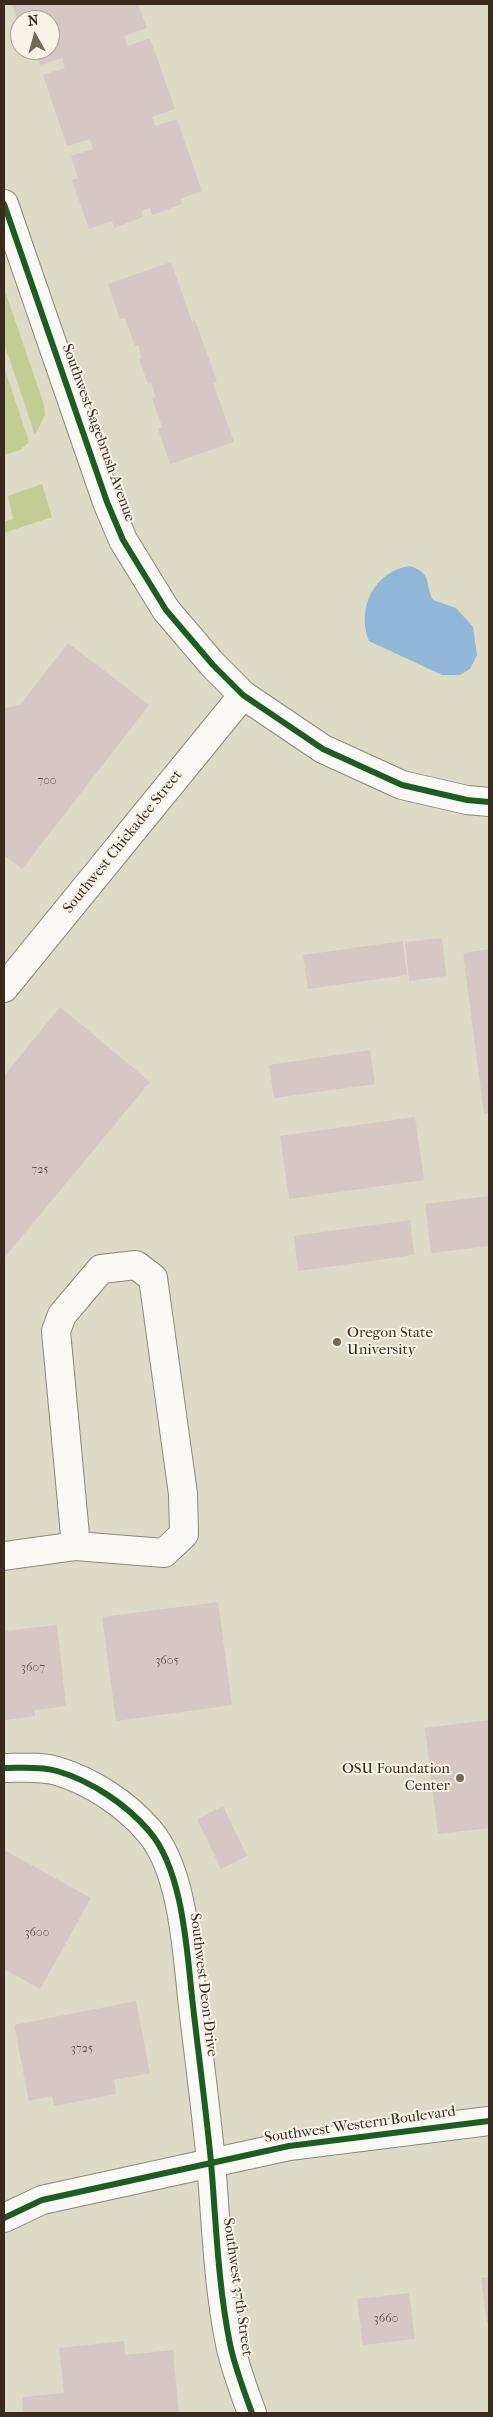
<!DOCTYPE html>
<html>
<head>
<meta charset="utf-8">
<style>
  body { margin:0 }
  #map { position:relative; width:493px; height:2417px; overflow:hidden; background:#dddac6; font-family:"IM FELL French Canon",serif }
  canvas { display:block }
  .frame { position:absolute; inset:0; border:5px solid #3b2a1e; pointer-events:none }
  .north { position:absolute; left:10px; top:10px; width:50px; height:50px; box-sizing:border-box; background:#f7f3e8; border:1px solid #aca397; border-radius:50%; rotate:353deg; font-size:14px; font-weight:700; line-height:20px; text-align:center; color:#3b2a1e }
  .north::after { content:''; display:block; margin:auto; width:18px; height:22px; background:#746859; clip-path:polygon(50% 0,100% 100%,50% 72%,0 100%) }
</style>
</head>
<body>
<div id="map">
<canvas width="493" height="2417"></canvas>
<div class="frame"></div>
<div class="north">N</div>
</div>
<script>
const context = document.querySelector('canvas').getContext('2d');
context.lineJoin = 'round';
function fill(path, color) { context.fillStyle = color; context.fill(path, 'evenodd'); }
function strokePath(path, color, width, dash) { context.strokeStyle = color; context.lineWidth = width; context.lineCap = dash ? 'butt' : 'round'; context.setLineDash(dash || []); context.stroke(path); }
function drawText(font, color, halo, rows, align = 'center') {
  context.font = font + ' "IM FELL French Canon",serif'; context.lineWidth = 4; context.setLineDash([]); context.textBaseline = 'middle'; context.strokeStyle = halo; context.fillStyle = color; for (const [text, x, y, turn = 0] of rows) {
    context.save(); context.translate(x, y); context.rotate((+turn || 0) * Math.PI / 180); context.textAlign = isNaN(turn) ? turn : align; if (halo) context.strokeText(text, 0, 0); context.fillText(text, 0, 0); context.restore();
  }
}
fill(new Path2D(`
  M 4,288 L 44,405 L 45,415 L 35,435 L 4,343 Z
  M 4,367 L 29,442 L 20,450 L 4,455 Z
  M 42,484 L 52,517 L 4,533 L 4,522 L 13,519 L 8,496 Z`), '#c1cd92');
fill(new Path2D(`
  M 410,566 C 433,574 424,582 433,600 L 456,608 L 473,627 L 477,655 L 470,669 L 460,675 L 442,675 L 369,641 C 356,609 374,571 410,566 Z`), '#90b7d7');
fill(new Path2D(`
  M 12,4 L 138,4 L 147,28 L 124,36 L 128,46 L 150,38 L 175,109 L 152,117 L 155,126 L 177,119 L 202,191 L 180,199 L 182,204 L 152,215 L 150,208 L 141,211 L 143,217 L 114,228 L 112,221 L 89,229 L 72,180 L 78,178 L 71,156 L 93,149 L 90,139 L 67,146 L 43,75 L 65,68 L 62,58 L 40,65 L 34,50 L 50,50 L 50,20 L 20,20 L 20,28 Z
  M 171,262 L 192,321 L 195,320 L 217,382 L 213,383 L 234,442 L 170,464 L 158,429 L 162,427 L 152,398 L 156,397 L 151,383 L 148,384 L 139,359 L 142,358 L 138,345 L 135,346 L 125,318 L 120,319 L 108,284 Z
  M 68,643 L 149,705 L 22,869 L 4,855 L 4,708 L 20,705 Z
  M 442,938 L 446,976 L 409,981 L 405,942 Z
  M 403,941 L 407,975 L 308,989 L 303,955 Z
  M 489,949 L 489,1113 L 484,1114 L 463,953 Z
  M 60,1007 L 150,1082 L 4,1258 L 4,1076 Z
  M 370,1050 L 375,1084 L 274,1098 L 269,1065 Z
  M 415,1117 L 424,1180 L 289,1199 L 280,1136 Z
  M 489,1196 L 489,1246 L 431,1253 L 425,1204 Z
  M 410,1220 L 414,1255 L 298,1271 L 294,1236 Z
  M 218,1602 L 232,1705 L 116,1721 L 102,1617 Z
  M 57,1625 L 66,1706 L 35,1710 L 35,1716 L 4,1720 L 4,1631 Z
  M 489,1720 L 489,1828 L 438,1834 L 425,1728 Z
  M 223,1806 L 247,1856 L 221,1869 L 197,1819 Z
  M 4,1850 L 91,1898 L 40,1989 L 4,1969 Z
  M 136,2001 L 150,2073 L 114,2080 L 116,2094 L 54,2106 L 52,2096 L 29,2101 L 14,2025 Z
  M 489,2277 L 489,2322 L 487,2323 L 481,2278 Z
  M 409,2293 L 415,2339 L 363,2345 L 357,2299 Z
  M 124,2341 L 125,2355 L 173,2350 L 179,2413 L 23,2413 L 22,2397 L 64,2393 L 59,2348 Z`), '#d5c8c4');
const minor = new Path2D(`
  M 4,204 L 107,502 L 123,540 L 166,610 L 213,665 L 243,695 L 323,749 L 402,785 L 467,800 L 489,802
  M 4,988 L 243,695
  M 4,1556 L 76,1546 L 164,1553 L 184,1534 L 183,1494 L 153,1278 L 136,1265 L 101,1269 L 62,1315 L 56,1331 L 76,1546
  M 4,1768 C 20,1768 41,1766 57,1771 C 91,1781 126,1804 149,1831 C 184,1871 187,1955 193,2006 C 199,2058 206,2110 211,2162 C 216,2222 218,2285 230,2344 C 235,2368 244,2391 252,2413`);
const major = new Path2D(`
  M 4,2218 L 42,2200 L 289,2146 L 489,2121`);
strokePath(minor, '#8d887c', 30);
strokePath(major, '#8d887c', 30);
strokePath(minor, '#faf9f6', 28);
strokePath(major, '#faf9f6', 28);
strokePath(new Path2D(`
  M 4,204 L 107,502 L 123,540 L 166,610 L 213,665 L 243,695 L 323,749 L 402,785 L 467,800 L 489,802
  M 4,1768 C 20,1768 41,1766 57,1771 C 91,1781 126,1804 149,1831 C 184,1871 187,1955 193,2006 C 199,2058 206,2110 211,2162 C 216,2222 218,2285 230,2344 C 235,2368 244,2391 252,2413
  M 4,2218 L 42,2200 L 289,2146 L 489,2121`), '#1b5e20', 6);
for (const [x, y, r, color] of [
  [337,1342,5,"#746859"],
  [460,1778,5,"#746859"]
]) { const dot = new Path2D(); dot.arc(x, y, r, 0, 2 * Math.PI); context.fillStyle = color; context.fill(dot); strokePath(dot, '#f7f3e8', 2); }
drawText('12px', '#625248', null, [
  ["700",47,781],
  ["725",40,1170],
  ["3605",167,1661],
  ["3607",33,1668],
  ["3600",37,1933],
  ["3725",82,2049],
  ["3660",386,2319]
]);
drawText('15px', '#3b2a1e', '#f7f3e8', [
  ["Southwest Sagebrush Avenue",98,433,70],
  ["Southwest Chickadee Street",123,842,-51],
  ["Southwest Deon Drive",203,1985,83],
  ["Southwest Western Boulevard",360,2125,-8],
  ["Southwest 37th Street",237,2287,82]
]);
drawText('15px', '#3b2a1e', '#f7f3e8', [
  ["Oregon State",347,1333],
  ["University",347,1350],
  ["OSU Foundation",450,1769,"right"],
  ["Center",450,1786,"right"]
], 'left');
</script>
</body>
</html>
